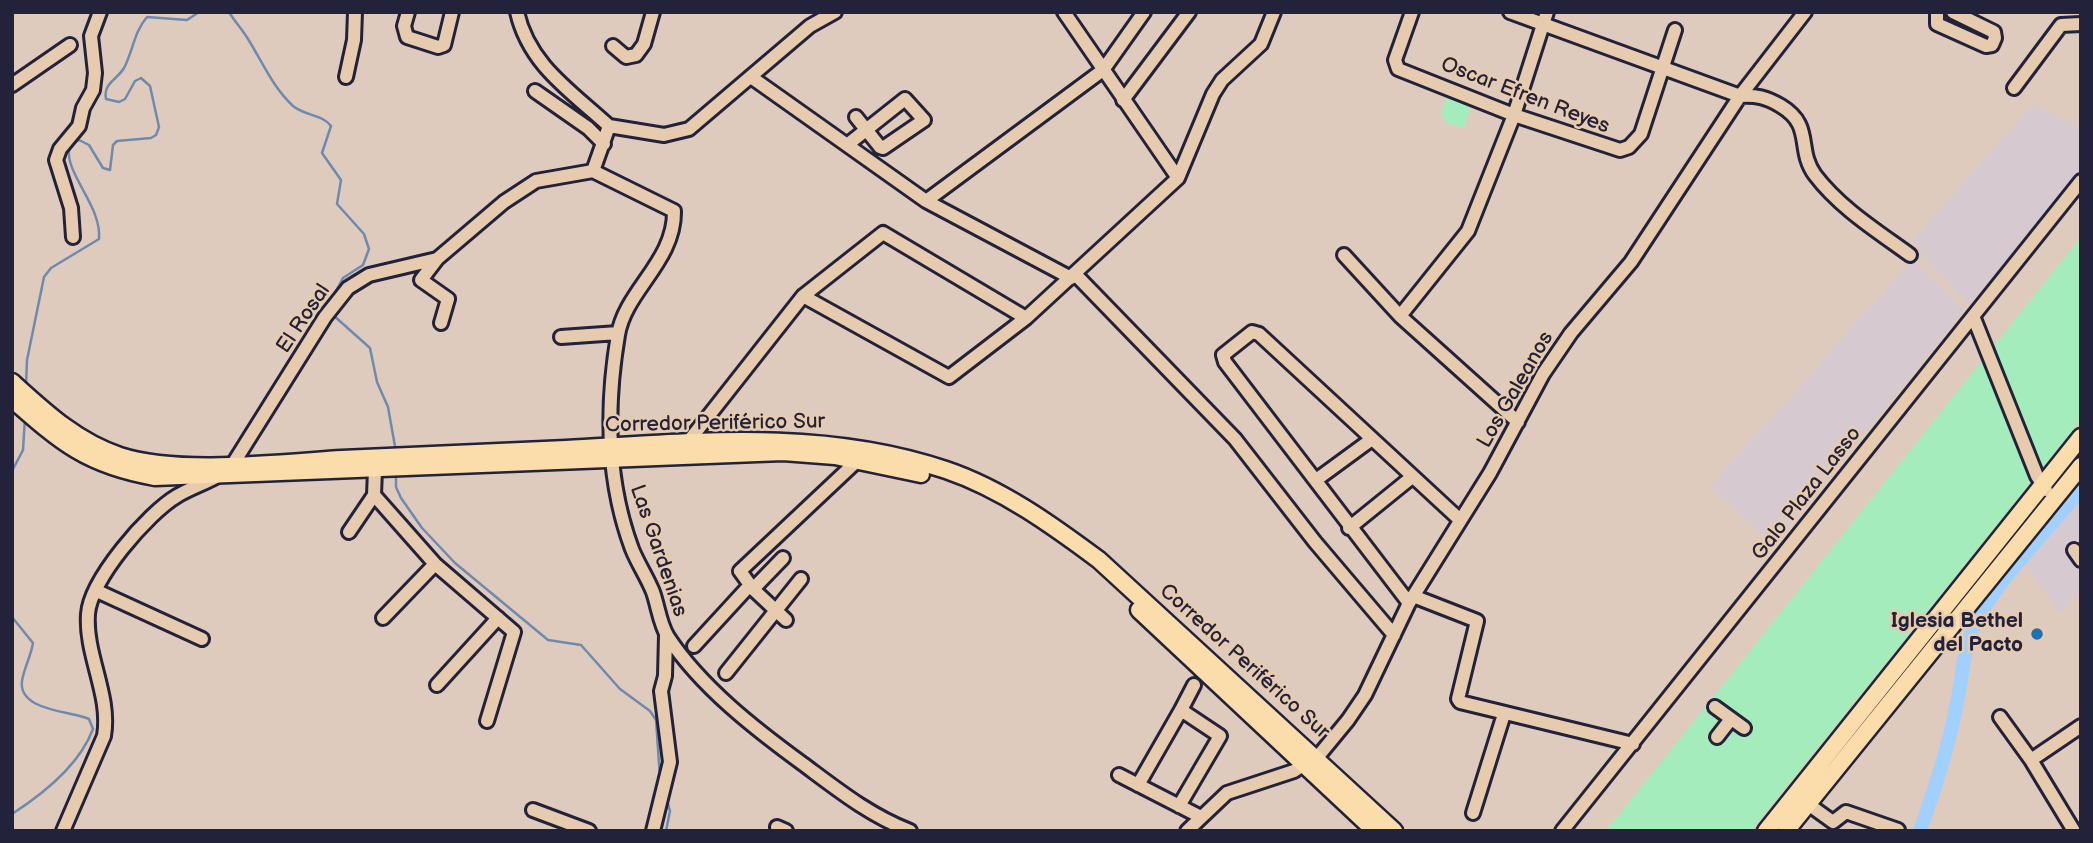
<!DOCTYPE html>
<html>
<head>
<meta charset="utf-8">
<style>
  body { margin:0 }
  #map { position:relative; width:2093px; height:843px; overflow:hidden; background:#dfcbbd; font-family:"Balsamiq Sans",sans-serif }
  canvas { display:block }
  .frame { position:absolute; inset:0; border:14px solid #22223b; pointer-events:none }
</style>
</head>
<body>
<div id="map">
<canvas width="2093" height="843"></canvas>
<div class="frame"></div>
</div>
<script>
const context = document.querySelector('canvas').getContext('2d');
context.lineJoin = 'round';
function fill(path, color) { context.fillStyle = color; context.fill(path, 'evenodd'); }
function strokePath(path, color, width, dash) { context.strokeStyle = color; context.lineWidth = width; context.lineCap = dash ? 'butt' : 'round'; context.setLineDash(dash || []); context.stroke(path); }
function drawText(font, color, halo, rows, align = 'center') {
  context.font = font + ' "Balsamiq Sans",sans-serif'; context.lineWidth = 5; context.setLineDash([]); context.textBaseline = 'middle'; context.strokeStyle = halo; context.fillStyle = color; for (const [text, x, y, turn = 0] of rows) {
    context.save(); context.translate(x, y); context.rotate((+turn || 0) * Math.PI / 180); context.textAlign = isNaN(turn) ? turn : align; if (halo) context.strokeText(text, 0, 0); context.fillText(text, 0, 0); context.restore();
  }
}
fill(new Path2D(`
  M 2033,104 L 2081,127 L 2081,177 L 1968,305 L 1912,241 Z
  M 1913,259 L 1964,310 L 1774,545 L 1710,487 Z
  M 2081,480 L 2081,590 L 2060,614 L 2019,556 Z`), '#d6cad0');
fill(new Path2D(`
  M 1448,94 L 1473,102 L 1464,128 L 1446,123 L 1441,113 Z
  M 2081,237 L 2081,420 L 1751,831 L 1606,831 Z`), '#a4ecbb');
strokePath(new Path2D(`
  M 229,12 C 235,22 242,29 248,39 C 263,63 272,86 293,106 C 305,116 322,114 331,126 L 322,153 L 341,180 L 337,204 L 364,234 L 369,249 L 363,265 L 343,278 L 330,302
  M 333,315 L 370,348 L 377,382 L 388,407 L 396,452
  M 26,386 L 27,360 L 44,277 L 51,268 L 99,239 C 102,204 61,171 70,144 L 79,140 L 89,145 L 103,168 L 110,170 L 113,145 L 117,141 L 151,138 L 156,135 L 159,127 L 150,86 L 141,78 L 135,81 L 125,99 L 119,102 L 106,99 C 103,83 117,80 124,68 C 133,51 134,32 147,17 L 187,20 L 199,12
  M 12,471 L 23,450 L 25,418
  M 396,472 L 396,487 L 401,498 L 422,528 L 455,563 L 548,640 L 581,645 L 620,689 L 650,711 L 656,720 L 660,778
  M 12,617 L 33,643 C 31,656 24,668 22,681 C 18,711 71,711 89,719 L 93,729 C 80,764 43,794 12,814
  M 666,831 L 670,811 L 666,797`), '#6e8aaf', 2.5);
strokePath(new Path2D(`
  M 1920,831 C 1935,788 1949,746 1957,702 C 1963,677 1962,654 1973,629 C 1996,579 2046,533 2081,489`), '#a1d0fd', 14);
const minor = new Path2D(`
  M 408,12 L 404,26 L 407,37 L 438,47 L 444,45 L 452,12
  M 517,12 C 529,65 571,91 609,126
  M 1064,12 L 1178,178
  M 1412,12 L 1395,60 L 1398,69 L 1514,115 L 1620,150 L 1629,147 L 1641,134 L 1675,30
  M 1510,12 L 1740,96 C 1756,95 1766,97 1781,106 C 1814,126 1796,149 1815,175 C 1840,208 1877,231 1910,255
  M 1937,12 L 1937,24 L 1986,46 L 1992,45 L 1995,38 L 1994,32 L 1953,12
  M 613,46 L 626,57 L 636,55 L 644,44 L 653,12
  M 346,77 L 354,40 L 355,12
  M 751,77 L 847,145 L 905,99 L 924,120 L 883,148 L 880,147 L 856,117
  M 12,85 L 70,45
  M 2014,88 L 2061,25 L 2081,24
  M 535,91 L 588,128 L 604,144
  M 1123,100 L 1189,12
  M 847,145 L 926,201 L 1071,278
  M 593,171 L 674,211 C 675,261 625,291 618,335 C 606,406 607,482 632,549 C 638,564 647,577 653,592 C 658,606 660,625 668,637 C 701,687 755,729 803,764 C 838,790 869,815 910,831
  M 926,201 L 1103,70 L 1144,12
  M 73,237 L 71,208 L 56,160 L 60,149 L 79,126 L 83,108 L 93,90 L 95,73 L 91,36 L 100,12
  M 1344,255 L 1400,316 L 1518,422
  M 437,259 L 421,280 L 448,299 L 441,323
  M 1075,274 L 1235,439 L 1315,542 L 1394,635
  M 803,296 L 949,377 L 1026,318
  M 1400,316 L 1468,231 L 1514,115 L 1547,12
  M 1973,316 L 2037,476 L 2046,490
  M 561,337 L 618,333
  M 688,442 L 803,296 L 883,233 L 1026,318 L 1178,178 L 1213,94 L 1222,80 L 1261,44 L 1274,12
  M 375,470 L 374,495 L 435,564 L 514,632 L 487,721
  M 1316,480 L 1372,439
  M 1349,528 L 1412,477
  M 349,532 L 374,495
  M 2074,550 L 2081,560
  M 753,589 L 783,558
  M 97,591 L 202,639
  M 1413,596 L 1477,621 L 1458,699 L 1460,702 L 1633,744
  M 1409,603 L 1225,362 L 1223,355 L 1252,332 L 1259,334 L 1459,519
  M 383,618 L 435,564
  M 786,620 L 753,589 L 740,571 L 858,460
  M 694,646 L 750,585
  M 726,673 L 801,579
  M 437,685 L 498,618
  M 1715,707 L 1744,728
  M 1181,710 L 1194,685
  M 2000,717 L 2031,760 L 2081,726
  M 1717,737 L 1731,719
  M 2031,760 L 2074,831
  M 1119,775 L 1199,816
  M 1138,785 L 1181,710 L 1220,736 L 1179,806
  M 1808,804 L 1833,822 L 1846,812 L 1898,830
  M 533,810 L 589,831
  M 1473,813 L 1504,714
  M 777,827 L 786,831
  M 63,831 L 104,736 C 111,695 85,655 88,614 C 90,580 148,513 177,496 C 195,485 218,480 233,464 L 325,317 L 348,288 L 369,275 L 437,259 L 504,202 L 536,181 L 593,171 L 609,126 L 664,135 L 689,129 L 810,26 L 835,12
  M 653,831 L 670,762 L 661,691 L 665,676 L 666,635
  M 1187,831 L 1227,793 L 1294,771 L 1320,754 L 1348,720 L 1365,695 L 1409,603 L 1490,473 L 1543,374 L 1571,333 L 1631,262 L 1740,96 L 1805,12
  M 1562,831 L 2081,181`);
const major = new Path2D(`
  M 12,382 C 45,412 77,442 120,456 C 178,475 280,463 342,459 C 417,455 491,453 566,449 C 694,442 822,428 946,470 C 1002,489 1052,525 1099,560 L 1394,831
  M 12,399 C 62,443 87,465 155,477 L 783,452 L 835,456 L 921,474
  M 1139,610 L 1375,831
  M 1766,831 L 2081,437
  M 1786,831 L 2081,466`);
strokePath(minor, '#22223b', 18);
strokePath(major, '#22223b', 21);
strokePath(minor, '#e7cbae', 12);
strokePath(major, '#fbddab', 16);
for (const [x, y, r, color] of [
  [2037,634,7,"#1f6fb2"]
]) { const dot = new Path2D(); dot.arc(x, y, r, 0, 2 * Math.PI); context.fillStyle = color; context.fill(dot); strokePath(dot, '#e7cbae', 2.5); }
drawText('21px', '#22223b', '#e7cbae', [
  ["Oscar Efren Reyes",1525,96,21],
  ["El Rosal",304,319,-56],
  ["Los Galeanos",1516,390,-60],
  ["Corredor Periférico Sur",715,424,-1],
  ["Galo Plaza Lasso",1807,494,-52],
  ["Las Gardenias",658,551,71],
  ["Corredor Periférico Sur",1244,662,42]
]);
drawText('bold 21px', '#22223b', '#e7cbae', [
  ["Iglesia Bethel",2023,622],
  ["del Pacto",2023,646]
], 'right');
</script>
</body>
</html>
